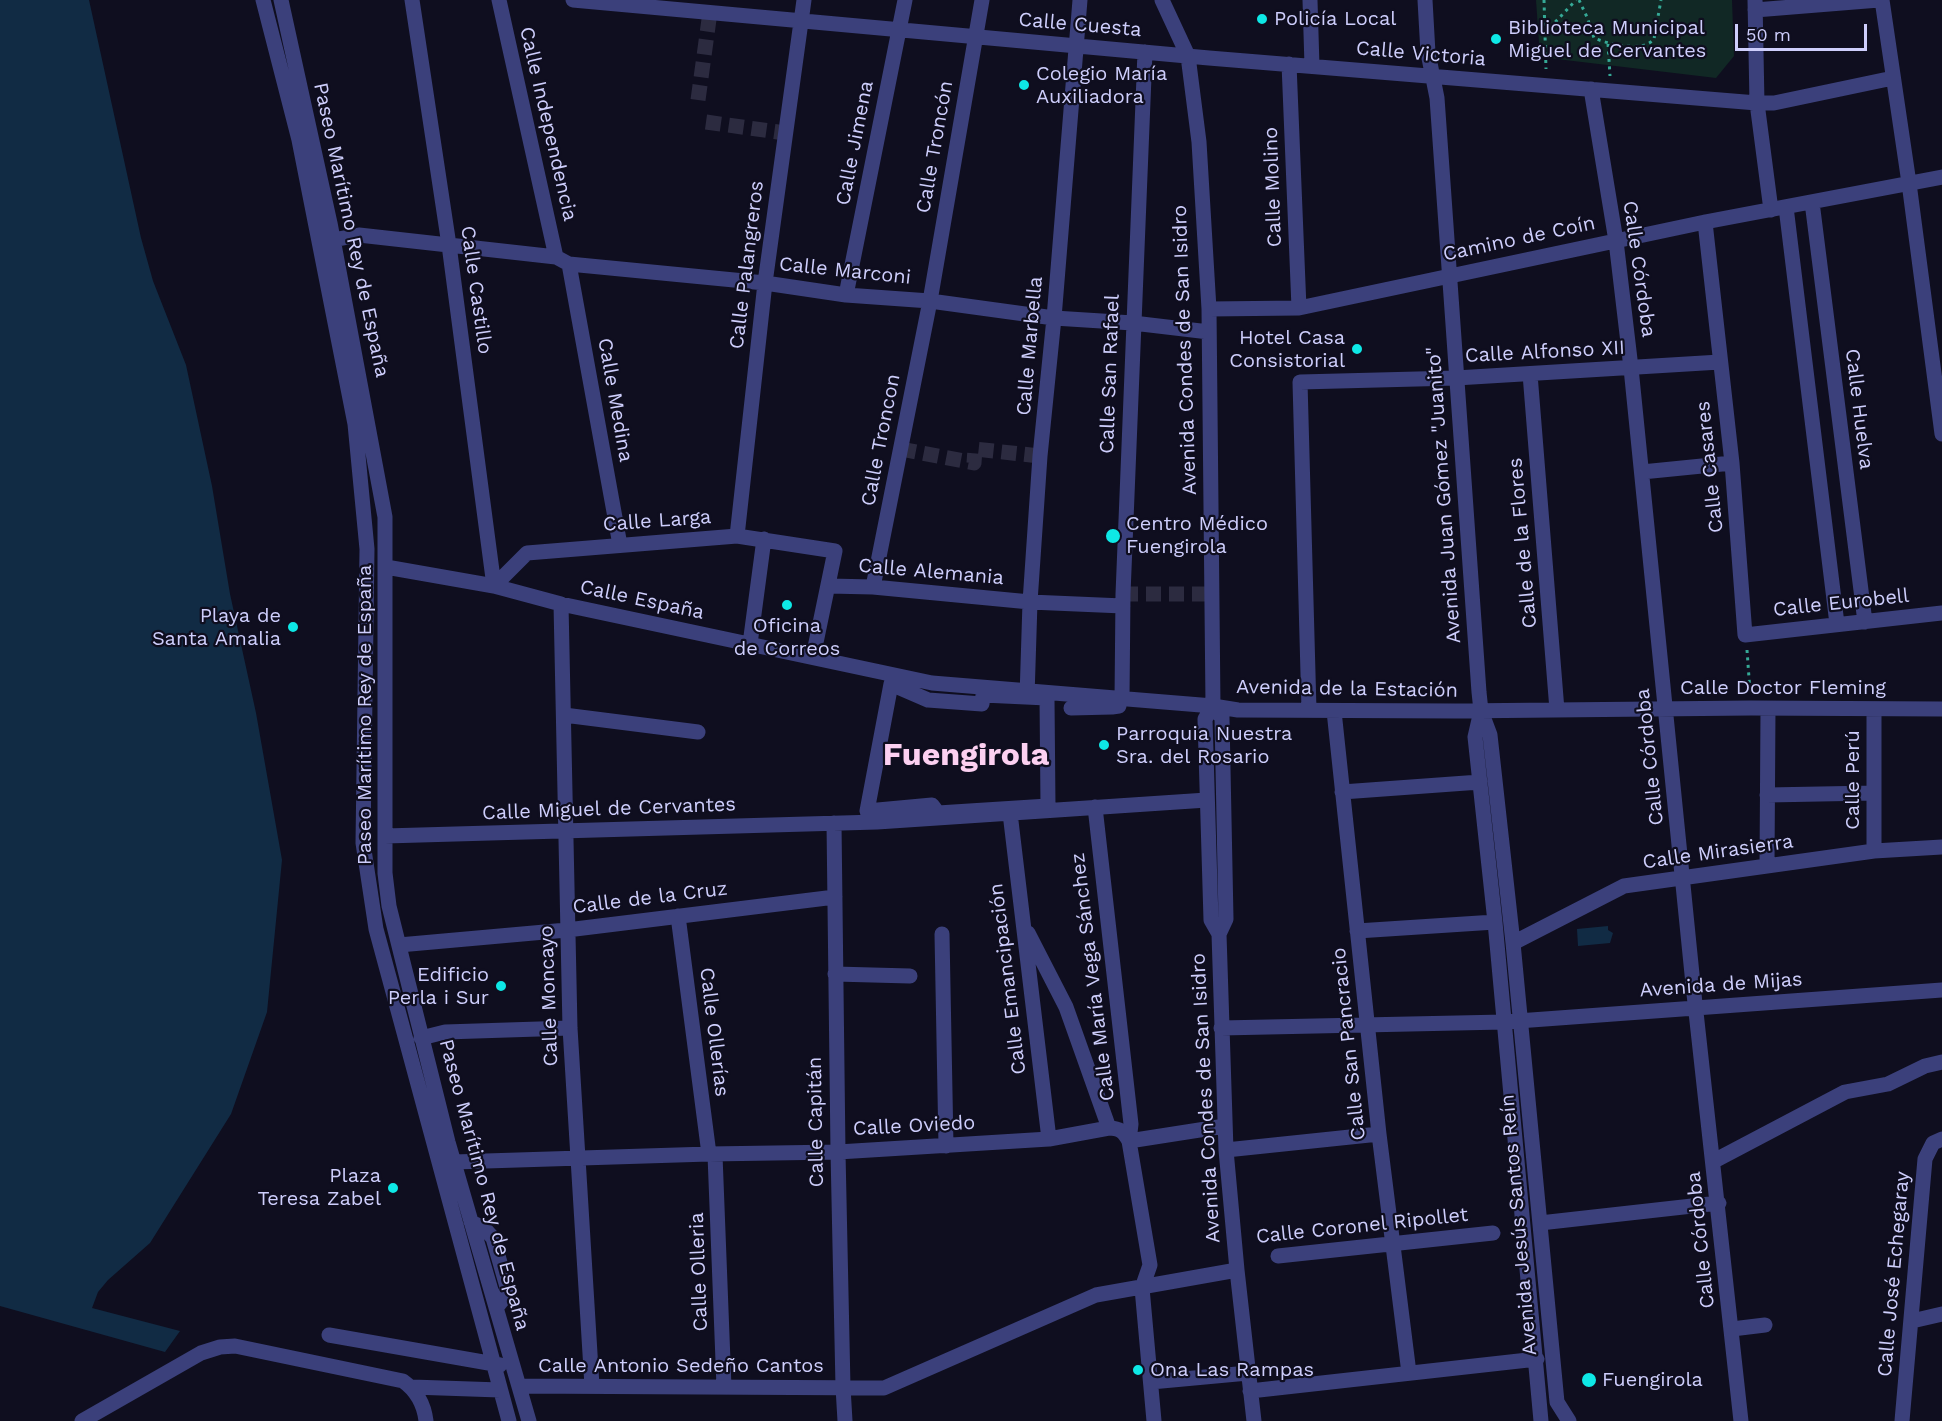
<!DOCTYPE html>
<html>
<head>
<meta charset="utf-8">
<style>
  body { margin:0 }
  #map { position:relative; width:1942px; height:1421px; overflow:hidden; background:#0f0e1f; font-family:"Work Sans",sans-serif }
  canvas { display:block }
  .scale { position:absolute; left:1735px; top:24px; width:132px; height:27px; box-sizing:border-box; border:3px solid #cecefc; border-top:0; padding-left:8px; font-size:18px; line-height:21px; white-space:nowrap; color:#cecefc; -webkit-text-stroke:4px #0f0e1f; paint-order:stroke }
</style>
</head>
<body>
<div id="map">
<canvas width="1942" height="1421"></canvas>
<div class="scale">50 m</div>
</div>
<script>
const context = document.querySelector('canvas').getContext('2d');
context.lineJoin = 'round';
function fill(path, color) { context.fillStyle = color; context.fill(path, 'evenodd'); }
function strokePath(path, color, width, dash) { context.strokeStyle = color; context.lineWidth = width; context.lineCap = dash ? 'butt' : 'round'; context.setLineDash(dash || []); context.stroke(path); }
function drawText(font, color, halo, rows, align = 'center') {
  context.font = font + ' "Work Sans",sans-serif'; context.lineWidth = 4.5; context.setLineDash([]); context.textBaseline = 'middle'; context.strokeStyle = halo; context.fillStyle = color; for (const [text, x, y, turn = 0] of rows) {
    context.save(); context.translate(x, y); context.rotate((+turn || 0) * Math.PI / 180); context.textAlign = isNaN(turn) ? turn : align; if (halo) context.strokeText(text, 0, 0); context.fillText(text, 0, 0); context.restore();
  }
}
fill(new Path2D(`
  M 1536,0 L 1732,0 L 1734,56 L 1716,78 L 1540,57 Z`), '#112825');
fill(new Path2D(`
  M 0,0 L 89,0 L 141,238 L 153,281 L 186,365 L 212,486 L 230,594 L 256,713 L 282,860 L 267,1012 L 231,1114 L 150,1243 L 108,1280 L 98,1292 L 92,1308 L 180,1331 L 165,1352 L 0,1306 Z
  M 1608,926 L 1608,930 L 1613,933 L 1610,943 L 1578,946 L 1577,929 Z`), '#112b44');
strokePath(new Path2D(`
  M 698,100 L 710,12
  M 706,122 L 785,133
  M 901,449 L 974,463 L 975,449 L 1040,456
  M 1123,594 L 1211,594`), '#2c2b40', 15, [15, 8]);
strokePath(new Path2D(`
  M 1544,0 L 1546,69
  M 1579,0 L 1587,17 L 1594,38 C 1608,44 1643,53 1654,39 L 1661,0
  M 1545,33 L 1576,0
  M 1608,44 L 1610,76
  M 1747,650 L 1750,692`), '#35a996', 3, [3, 4.5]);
strokePath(new Path2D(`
  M 263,0 L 299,140 L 355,424 L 367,549 L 363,843 L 376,929 L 509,1421
  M 281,0 L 330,223 L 385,517 L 385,873 L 389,906 L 448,1142 L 529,1421
  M 412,0 L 449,245 L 494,586
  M 499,0 L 556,257
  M 573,0 L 1209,58 L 1757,103 L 1774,103 L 1893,78
  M 1162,0 L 1188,56 L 1199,142 L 1209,309 L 1213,706 L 1205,719 L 1211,920 L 1219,934
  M 1310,0 L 1312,66
  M 1425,0 L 1428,53 L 1437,98 L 1479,692 L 1481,711 L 1475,737 L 1495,922 L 1541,1421
  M 1755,0 L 1757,103 L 1771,210
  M 1882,0 L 1909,183 L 1942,434
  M 1755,10 L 1879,0
  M 1289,64 L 1299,308
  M 1591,89 L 1616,241 L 1631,368 L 1694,994 L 1741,1421
  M 1812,202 L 1865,622
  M 1786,207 L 1837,624
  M 1705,222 L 1732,463 L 1745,635 L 1942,613
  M 333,240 L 359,235 L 556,257 L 569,264 L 765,283 L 846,295 L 930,301 L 1054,318 L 1133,323 L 1209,332
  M 569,264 L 620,545
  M 846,295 L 905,0
  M 1209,309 L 1299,308 L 1705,222 L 1942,177
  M 1530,374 L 1557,710
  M 1642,472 L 1732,463
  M 737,536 L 765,283 L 804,0
  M 386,567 L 494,586 L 561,604 L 932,683 L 1213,706 L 1238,710 L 1456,711 L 1751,708 L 1942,709
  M 494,586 L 527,553 L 737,536 L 835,551 L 813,657
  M 829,586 L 873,587 L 1030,602 L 1123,606
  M 873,587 L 930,301 L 982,0
  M 561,604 L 570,1028 L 592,1386
  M 750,644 L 764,539
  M 891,684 L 928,700 L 982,704 L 983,695 L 1047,698 L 1048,806 L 938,813 L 932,805 L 867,811 Z
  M 1027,697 L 1030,602 L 1040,456 L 1054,318 L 1080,0
  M 1122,699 L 1123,594 L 1145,52
  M 1213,706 L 1222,718 L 1226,919 L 1219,934 L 1226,1150 L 1237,1270 L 1254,1421
  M 1071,708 L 1112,707 L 1119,706
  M 1309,710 L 1300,382 L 1456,378 L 1720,362
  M 1334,711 L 1379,1134 L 1409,1373
  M 1481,711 L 1490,735 L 1513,943 L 1557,1402 L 1569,1421
  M 564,715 L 698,732
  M 1342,792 L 1480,782
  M 1767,795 L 1873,793
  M 1095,807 L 1131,1124 L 1129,1141 L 1150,1265 L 1142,1288 L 1154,1421
  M 1010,813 L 1049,1139
  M 834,823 L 838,1152 L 843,1387 L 845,1421
  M 385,836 L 877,822 L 1207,800
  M 1874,851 L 1874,709
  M 1767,866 L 1768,709
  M 678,916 L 709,1154
  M 1357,931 L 1495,922
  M 1028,933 L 1066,1007 L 1109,1128
  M 942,934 L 946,1146
  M 1513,943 L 1624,886 L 1874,851 L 1942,847
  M 399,945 L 567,930 L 835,897
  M 835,974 L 910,976
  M 1221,1028 L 1504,1022 L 1942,990
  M 421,1038 L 445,1032 L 570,1028
  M 1129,1141 L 1225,1126
  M 1226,1150 L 1379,1134
  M 715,1155 L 724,1387
  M 1714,1161 L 1845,1092 L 1888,1084 L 1925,1066 L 1942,1062
  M 454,1162 L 709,1154 L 838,1152 L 1049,1139 L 1109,1128 C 1120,1128 1124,1132 1129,1141
  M 471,1222 L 484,1228 L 493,1238 L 507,1287 L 504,1298 L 496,1308
  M 1540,1223 L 1719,1203
  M 1278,1256 L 1493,1233
  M 1912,1321 L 1942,1314
  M 1732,1329 L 1765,1325
  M 329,1335 L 500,1365
  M 1151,1382 L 1248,1373
  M 519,1386 L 884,1388 L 1096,1295 L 1237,1270
  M 412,1387 L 500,1390
  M 1250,1391 L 1537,1359
  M 82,1421 L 201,1353 L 220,1347 L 235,1346 L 403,1381 C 417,1391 424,1404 426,1421
  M 1902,1421 L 1925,1159 L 1933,1143 L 1942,1139`), '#3b407b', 15);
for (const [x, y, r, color] of [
  [1262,19,6,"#0ee8e6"],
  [1496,39,6,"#0ee8e6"],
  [1024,85,6,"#0ee8e6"],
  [1357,349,6,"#0ee8e6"],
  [1113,536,8,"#0ee8e6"],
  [787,605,6,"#0ee8e6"],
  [293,627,6,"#0ee8e6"],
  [1104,745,6,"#0ee8e6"],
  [501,986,6,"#0ee8e6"],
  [393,1188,6,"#0ee8e6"],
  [1138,1370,6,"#0ee8e6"],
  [1589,1380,8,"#0ee8e6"]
]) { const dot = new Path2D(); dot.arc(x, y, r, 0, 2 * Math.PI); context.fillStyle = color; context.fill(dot); strokePath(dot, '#0f0e1f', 2); }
drawText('20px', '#cecefc', '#0f0e1f', [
  ["Policía Local",1274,19],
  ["Biblioteca Municipal",1508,28],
  ["Miguel de Cervantes",1508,51],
  ["Colegio María",1036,74],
  ["Auxiliadora",1036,97],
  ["Hotel Casa",1345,338,"right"],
  ["Consistorial",1345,361,"right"],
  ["Centro Médico",1126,524],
  ["Fuengirola",1126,547],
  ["Playa de",281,616,"right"],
  ["Santa Amalia",281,639,"right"],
  ["Oficina",787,626,"center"],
  ["de Correos",787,649,"center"],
  ["Parroquia Nuestra",1116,734],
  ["Sra. del Rosario",1116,757],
  ["Edificio",489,975,"right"],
  ["Perla i Sur",489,998,"right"],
  ["Plaza",381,1176,"right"],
  ["Teresa Zabel",381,1199,"right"],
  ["Ona Las Rampas",1150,1370],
  ["Fuengirola",1602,1380]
], 'left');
drawText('20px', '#cecefc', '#0f0e1f', [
  ["Calle Cuesta",1080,25,5],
  ["Calle Victoria",1421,54,5],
  ["Calle Independencia",548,124,77],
  ["Calle Jimena",855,143,-79],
  ["Calle Troncón",935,147,-80],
  ["Calle Molino",1273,187,-92],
  ["Paseo Marítimo Rey de España",351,230,78],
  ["Camino de Coín",1519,239,-12],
  ["Calle Palangreros",747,265,-83],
  ["Calle Córdoba",1639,269,82],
  ["Calle Marconi",845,271,6],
  ["Calle Castillo",476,290,82],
  ["Calle Marbella",1030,346,-85],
  ["Avenida Condes de San Isidro",1185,350,-92],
  ["Calle Alfonso XII",1545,352,-3],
  ["Calle San Rafael",1110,374,-88],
  ["Calle Medina",615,400,80],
  ["Calle Huelva",1859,409,83],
  ["Calle Troncon",881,440,-79],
  ["Calle Casares",1710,467,-96],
  ["Avenida Juan Gómez \"Juanito\"",1444,495,-94],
  ["Calle Larga",657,521,-4],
  ["Calle de la Flores",1523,543,-95],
  ["Calle Alemania",931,572,5],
  ["Calle España",642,600,12],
  ["Calle Eurobell",1841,603,-6],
  ["Calle Doctor Fleming",1783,688],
  ["Avenida de la Estación",1347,689,1],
  ["Paseo Marítimo Rey de España",365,715,-90],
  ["Calle Córdoba",1650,757,-96],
  ["Calle Perú",1853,780,-90],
  ["Calle Miguel de Cervantes",609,809,-2],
  ["Calle Mirasierra",1718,852,-8],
  ["Calle de la Cruz",650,898,-7],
  ["Calle María Vega Sánchez",1093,977,-97],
  ["Calle Emancipación",1008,979,-97],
  ["Avenida de Mijas",1721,985,-4],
  ["Calle Moncayo",549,996,-92],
  ["Calle Ollerías",714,1032,83],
  ["Calle San Pancracio",1349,1044,-96],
  ["Avenida Condes de San Isidro",1206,1098,-93],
  ["Calle Capitán",816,1122,-91],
  ["Calle Oviedo",914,1126,-3],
  ["Paseo Marítimo Rey de España",484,1185,75],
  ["Avenida Jesús Santos Reín",1519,1225,-95],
  ["Calle Coronel Ripollet",1362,1226,-6],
  ["Calle Córdoba",1701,1240,-96],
  ["Calle Olleria",699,1272,-92],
  ["Calle José Echegaray",1894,1274,-85],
  ["Calle Antonio Sedeño Cantos",681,1366]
]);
drawText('bold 32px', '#fcd0f1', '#0f0e1f', [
  ["Fuengirola",966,756]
]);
</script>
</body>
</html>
